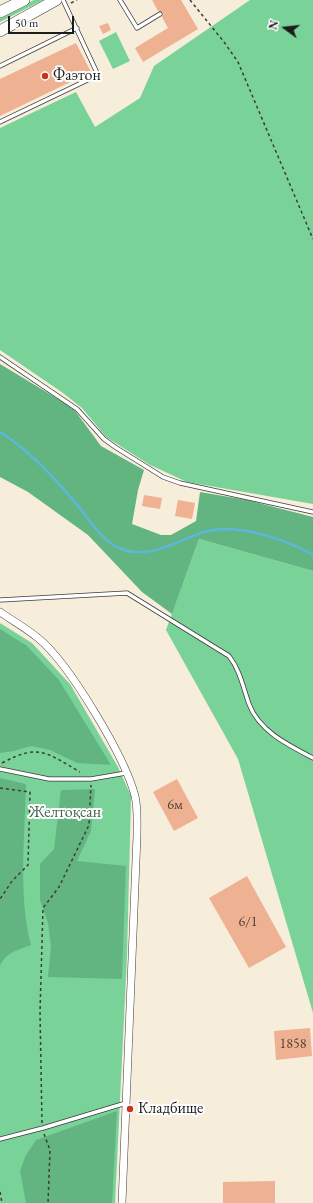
<!DOCTYPE html>
<html>
<head>
<meta charset="utf-8">
<style>
  body { margin:0 }
  #map { position:relative; width:313px; height:1203px; overflow:hidden; background:#f6eddb; font-family:"EB Garamond",serif }
  canvas { display:block }
  .north { position:absolute; left:265px; top:8px; width:40px; height:40px; -webkit-text-stroke:3px #fff; paint-order:stroke; rotate:285deg; font-size:11px; font-weight:700; line-height:16px; text-align:center; color:#1c1c1c }
  .north::after { content:''; display:block; margin:auto; width:14px; height:18px; background:#1c1c1c; clip-path:polygon(50% 0,100% 100%,50% 72%,0 100%) }
  .scale { position:absolute; left:8px; top:16px; width:66px; height:18px; box-sizing:border-box; border:2px solid #1c1c1c; border-top:0; padding-left:5px; font-size:12px; line-height:14px; white-space:nowrap; color:#1c1c1c; -webkit-text-stroke:3px #fff; paint-order:stroke }
</style>
</head>
<body>
<div id="map">
<canvas width="313" height="1203"></canvas>
<div class="north">N</div>
<div class="scale">50 m</div>
</div>
<script>
const context = document.querySelector('canvas').getContext('2d');
context.lineJoin = 'round';
function fill(path, color) { context.fillStyle = color; context.fill(path, 'evenodd'); }
function strokePath(path, color, width, dash) { context.strokeStyle = color; context.lineWidth = width; context.lineCap = dash ? 'butt' : 'round'; context.setLineDash(dash || []); context.stroke(path); }
function drawText(font, color, halo, rows, align = 'center') {
  context.font = font + ' "EB Garamond",serif'; context.lineWidth = 4; context.setLineDash([]); context.textBaseline = 'middle'; context.strokeStyle = halo; context.fillStyle = color; for (const [text, x, y, turn = 0] of rows) {
    context.save(); context.translate(x, y); context.rotate((+turn || 0) * Math.PI / 180); context.textAlign = isNaN(turn) ? turn : align; if (halo) context.strokeText(text, 0, 0); context.fillText(text, 0, 0); context.restore();
  }
}
fill(new Path2D(`
  M 34,0 L 43,0 L 0,22 L 0,18 Z
  M 250,0 L 313,0 L 313,504 L 187,482 L 150,465 L 106,437 L 82,408 L 63,393 L 0,350 L 0,128 L 76,92 L 95,127 L 140,98 L 154,66 Z
  M 116,32 L 130,61 L 113,69 L 99,41 Z
  M 199,539 L 313,571 L 313,1013 L 238,759 L 166,630 Z
  M 0,623 L 32,643 L 70,684 L 118,767 L 131,796 L 127,956 L 115,1203 L 0,1203 Z`), '#79d399');
fill(new Path2D(`
  M 0,364 L 73,408 L 101,446 L 144,470 L 138,490 L 132,524 L 161,535 L 171,535 L 196,521 L 200,492 L 247,500 L 313,517 L 313,571 L 199,539 L 172,614 L 142,592 L 88,535 L 28,492 L 0,477 Z
  M 0,629 L 27,646 L 59,680 L 111,765 L 77,763 L 50,750 L 31,746 L 14,751 L 0,753 Z
  M 0,778 L 26,784 C 25,835 18,896 31,945 C 18,950 6,952 0,966 Z
  M 95,789 L 91,831 L 77,861 L 126,866 L 122,979 L 48,977 L 51,946 L 48,923 L 40,900 L 40,864 L 54,849 L 61,790 Z
  M 117,1111 L 112,1203 L 26,1203 L 20,1171 L 26,1155 L 36,1140 Z`), '#62b581');
strokePath(new Path2D(`
  M 0,432 C 28,449 52,475 73,500 C 87,515 99,539 119,548 C 151,562 179,538 208,531 C 238,523 287,540 313,555`), '#5db7db', 2.5);
fill(new Path2D(`
  M 152,0 L 181,0 L 198,29 L 143,62 L 135,48 L 168,28 L 162,17 L 163,13 L 158,11 Z
  M 108,23 L 111,30 L 103,34 L 99,26 Z
  M 76,43 L 91,72 L 0,116 L 0,79 Z
  M 144,495 L 162,498 L 160,509 L 142,506 Z
  M 178,500 L 195,503 L 192,519 L 175,516 Z
  M 177,779 L 198,818 L 174,831 L 153,792 Z
  M 247,876 L 286,947 L 249,968 L 209,898 Z
  M 310,1028 L 312,1056 L 276,1060 L 274,1031 Z
  M 275,1181 L 275,1203 L 223,1203 L 223,1182 Z`), '#eeb191');
const lane = new Path2D(`
  M 120,0 L 137,28 L 160,14
  M 0,66 L 77,28
  M 0,122 L 98,75 L 63,0
  M 0,357 L 77,409 L 104,439 L 115,447 L 163,477 L 180,483 L 313,512
  M 0,600 L 127,593 L 229,656 C 240,670 243,687 249,704 C 259,731 288,745 313,758
  M 0,769 L 49,779 L 91,779 L 126,773
  M 0,1139 L 43,1128 L 126,1103`);
const street = new Path2D(`
  M 0,612 C 13,621 26,628 38,638 C 69,663 125,757 135,796 C 138,808 137,823 137,836 L 122,1203`);
const primary = new Path2D(`
  M 0,12 L 24,0
  M 0,31 L 56,0`);
strokePath(lane, '#3d3b39', 5);
strokePath(street, '#3d3b39', 8);
strokePath(primary, '#3d3b39', 12);
strokePath(new Path2D(`
  M 190,0 L 224,42 L 238,62 L 313,239
  M 71,3 L 77,0
  M 2,763 C 39,743 47,753 80,772
  M 0,788 L 30,792 L 28,865 L 12,881 L 0,899
  M 42,1123 L 40,1012 L 43,908 L 59,887 L 89,825 L 91,785
  M 44,1134 L 50,1150 L 48,1203
  M 0,1192 L 2,1203`), '#3d3b39', 1.5, [3, 3]);
strokePath(lane, '#fff', 3.5);
strokePath(street, '#fff', 7);
strokePath(primary, '#fff', 11);
for (const [x, y, r, color] of [
  [45,76,4,"#c8321e"],
  [130,1109,4,"#c8321e"]
]) { const dot = new Path2D(); dot.arc(x, y, r, 0, 2 * Math.PI); context.fillStyle = color; context.fill(dot); strokePath(dot, '#fff', 1.5); }
drawText('14px', '#504139', null, [
  ["6м",175,805],
  ["6/1",248,922],
  ["1858",293,1044]
]);
drawText('16px', '#1c1c1c', '#fff', [
  ["Фаэтон",53,76],
  ["Кладбище",138,1109]
], 'left');
drawText('16px', '#41654e', '#fff', [
  ["Желтоқсан",65,813]
]);
</script>
</body>
</html>
